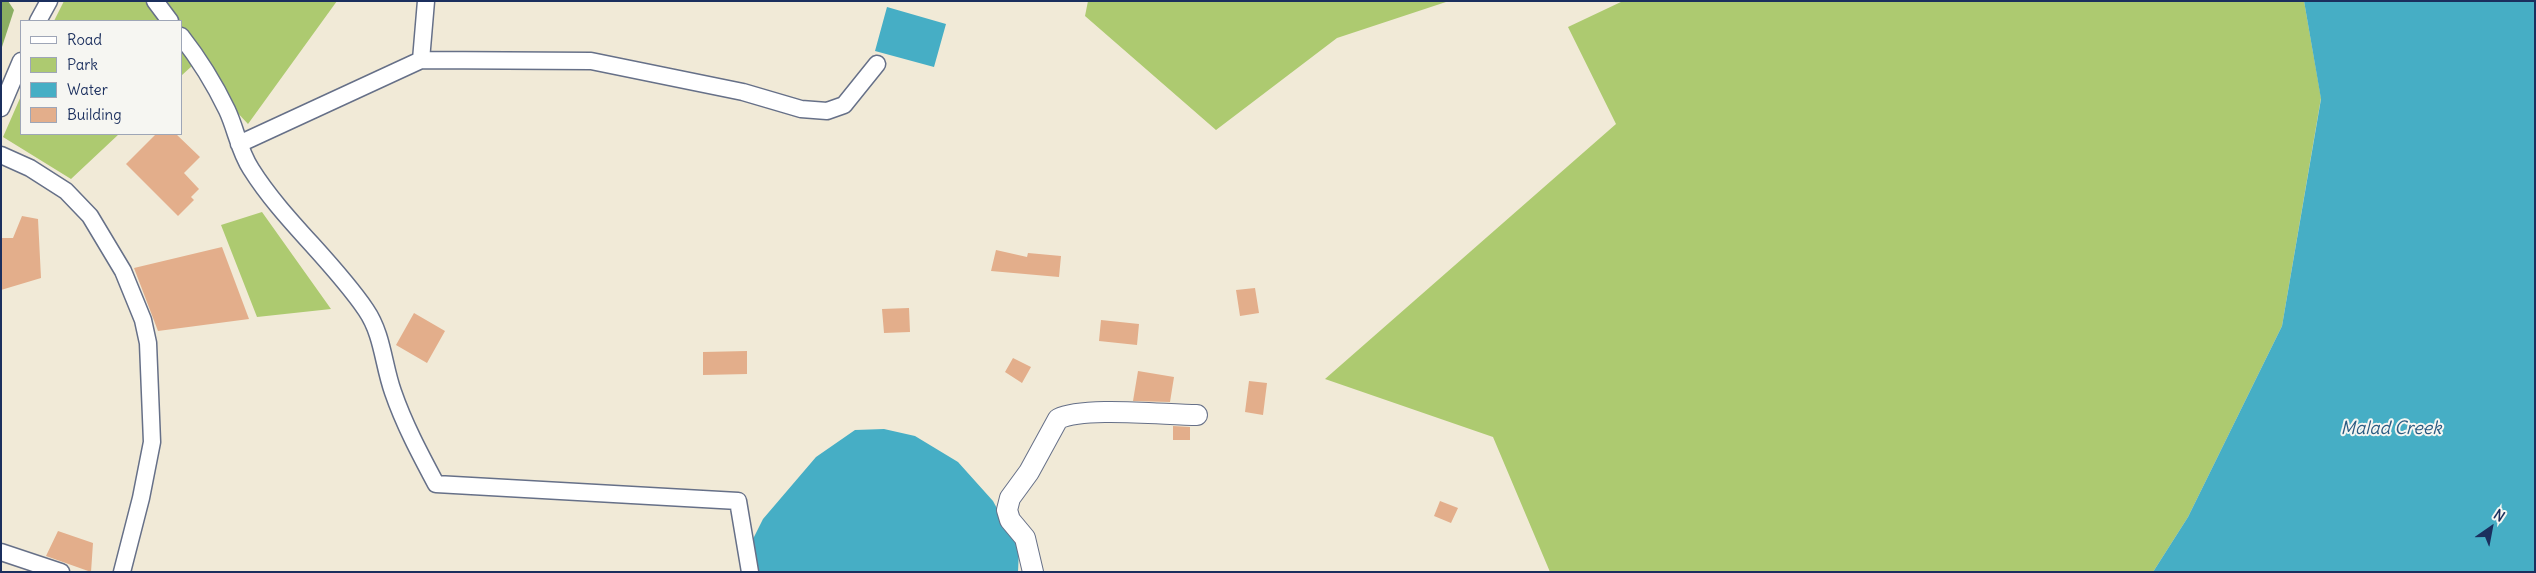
<!DOCTYPE html>
<html>
<head>
<meta charset="utf-8">
<style>
  body { margin:0 }
  #map { position:relative; width:2536px; height:573px; overflow:hidden; background:#f1ead7; font-family:Delius,sans-serif }
  canvas { display:block }
  .frame { position:absolute; inset:0; border:2px solid #1b2f5e; pointer-events:none }
  .legend { position:absolute; left:20px; top:20px; width:162px; height:115px; box-sizing:border-box; background:#f6f6f2; border:1px solid #9ea6b7; margin:0; padding:6px 9px; list-style:none; font-size:15px; color:#1b2f5e }
  .legend li { display:flex; align-items:center; gap:10px; height:25px }
  .legend b { width:25px; border:1px solid #9ea6b7 }
  .north { position:absolute; left:2466px; top:503px; width:50px; height:50px; -webkit-text-stroke:4px #f6f6f2; paint-order:stroke; rotate:33deg; font-size:14px; font-weight:700; line-height:20px; text-align:center; color:#1b2f5e }
  .north::after { content:''; display:block; margin:auto; width:18px; height:22px; background:#1b2f5e; clip-path:polygon(50% 0,100% 100%,50% 72%,0 100%) }
</style>
</head>
<body>
<div id="map">
<canvas width="2536" height="573"></canvas>
<div class="frame"></div>
<ul class="legend">
<li><b style="height:6px;background:#fff"></b>Road</li>
<li><b style="height:14px;background:#adca70"></b>Park</li>
<li><b style="height:14px;background:#46aec5"></b>Water</li>
<li><b style="height:14px;background:#e3ae8b"></b>Building</li>
</ul>
<div class="north">N</div>
</div>
<script>
const context = document.querySelector('canvas').getContext('2d');
context.lineJoin = 'round';
function fill(path, color) { context.fillStyle = color; context.fill(path, 'evenodd'); }
function strokePath(path, color, width, dash) { context.strokeStyle = color; context.lineWidth = width; context.lineCap = dash ? 'butt' : 'round'; context.setLineDash(dash || []); context.stroke(path); }
function drawText(font, color, halo, rows, align = 'center') {
  context.font = font + ' Delius,sans-serif'; context.lineWidth = 4; context.setLineDash([]); context.textBaseline = 'middle'; context.strokeStyle = halo; context.fillStyle = color; for (const [text, x, y, turn = 0] of rows) {
    context.save(); context.translate(x, y); context.rotate((+turn || 0) * Math.PI / 180); context.textAlign = isNaN(turn) ? turn : align; if (halo) context.strokeText(text, 0, 0); context.fillText(text, 0, 0); context.restore();
  }
}
fill(new Path2D(`
  M 64,1 L 337,1 L 248,124 L 193,65 L 181,76 L 181,21 L 54,21 Z
  M 1088,1 L 1449,1 L 1337,38 L 1216,130 L 1085,16 Z
  M 1623,1 L 2304,1 L 2321,98 L 2282,326 L 2188,517 L 2153,572 L 1550,572 L 1493,437 L 1325,379 L 1616,124 L 1568,27 Z
  M 21,96 L 21,134 L 119,134 L 71,179 L 3,137 Z
  M 262,212 L 331,309 L 257,317 L 221,225 Z`), '#adca70');
fill(new Path2D(`
  M 1,1 L 8,1 L 14,10 L 1,50 Z`), '#8aae62');
fill(new Path2D(`
  M 2304,1 L 2535,1 L 2535,572 L 2153,572 L 2188,517 L 2282,326 L 2321,99 Z
  M 887,7 L 946,24 L 934,67 L 875,51 Z
  M 884,429 L 915,436 L 958,462 L 993,501 L 1019,549 L 1018,572 L 752,572 L 750,545 L 763,519 L 816,457 L 855,430 Z`), '#46aec5');
fill(new Path2D(`
  M 156,134 L 176,134 L 200,157 L 184,173 L 199,189 L 191,197 L 194,200 L 178,216 L 126,164 Z
  M 22,216 L 38,219 L 41,278 L 1,290 L 1,238 L 13,238 Z
  M 222,247 L 249,319 L 158,331 L 134,268 Z
  M 996,250 L 1027,257 L 1028,253 L 1061,256 L 1059,277 L 991,271 Z
  M 1255,288 L 1259,313 L 1240,316 L 1236,290 Z
  M 909,308 L 910,332 L 884,333 L 882,309 Z
  M 414,313 L 445,331 L 427,363 L 396,345 Z
  M 1101,320 L 1139,324 L 1137,345 L 1099,341 Z
  M 747,351 L 747,374 L 703,375 L 703,352 Z
  M 1013,358 L 1031,367 L 1022,383 L 1005,372 Z
  M 1138,371 L 1174,377 L 1170,402 L 1133,401 Z
  M 1249,381 L 1267,383 L 1263,415 L 1245,412 Z
  M 1173,426 L 1190,427 L 1190,440 L 1173,440 Z
  M 1440,501 L 1458,508 L 1451,523 L 1434,516 Z
  M 58,531 L 93,543 L 91,572 L 46,556 Z`), '#e3ae8b');
const minor = new Path2D(`
  M 155,1 L 170,21
  M 38,21 L 49,1
  M 181,36 C 199,59 214,83 227,110 C 236,129 239,151 251,169 C 283,220 332,260 366,310 C 383,335 383,364 393,392 C 404,424 420,454 436,484 L 738,501 L 750,572
  M 421,60 L 426,1
  M 1,108 L 21,61
  M 239,144 L 421,60 L 591,61 L 743,92 L 801,109 L 827,111 L 844,105 L 877,64
  M 1,155 L 30,168 L 66,191 L 90,216 L 123,271 L 143,320 L 148,343 L 152,442 L 141,498 L 122,572
  M 1,552 L 61,572`);
const tertiary = new Path2D(`
  M 1033,572 L 1025,538 L 1010,520 L 1007,510 L 1010,498 L 1029,472 L 1058,419 C 1084,406 1165,415 1197,415`);
strokePath(minor, '#667088', 19);
strokePath(tertiary, '#667088', 22);
strokePath(minor, '#fff', 16);
strokePath(tertiary, '#fff', 20);
drawText('italic 18px', '#2a5b82', '#f6f6f2', [
  ["Malad Creek",2391,429]
]);
</script>
</body>
</html>
